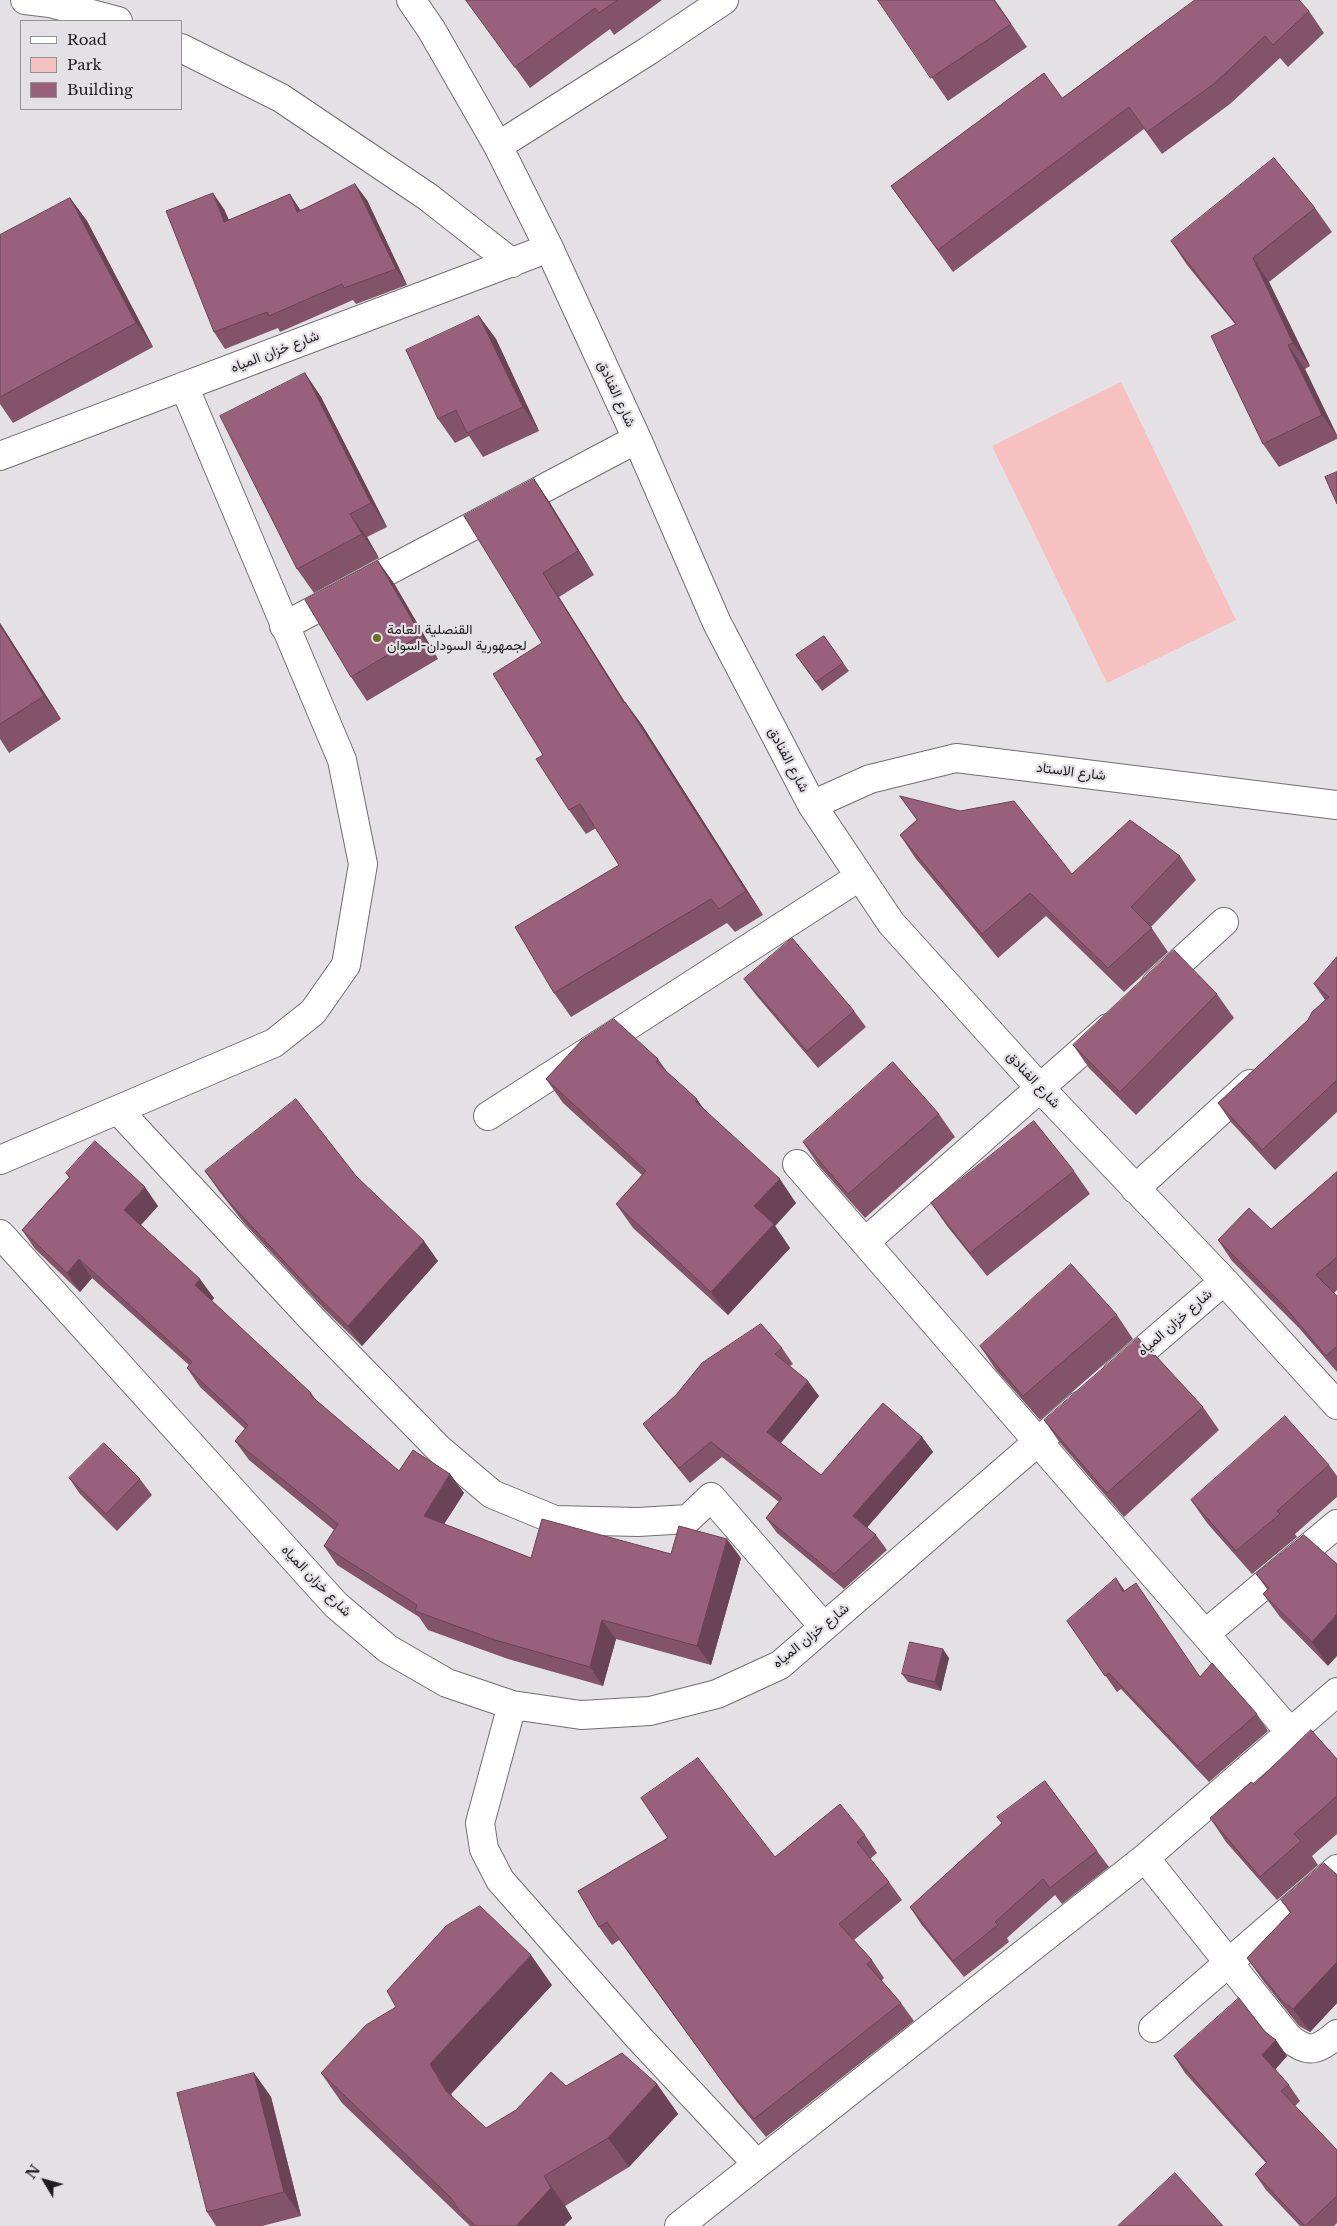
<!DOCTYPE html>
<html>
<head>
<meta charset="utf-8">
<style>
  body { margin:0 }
  #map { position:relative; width:1337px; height:2226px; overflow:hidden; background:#e4e1e6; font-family:"Libre Baskerville",serif }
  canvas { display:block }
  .legend { position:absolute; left:20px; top:20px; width:162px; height:90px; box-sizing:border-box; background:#e4e1e6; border:1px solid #959296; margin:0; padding:6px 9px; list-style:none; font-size:15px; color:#1e1c1e }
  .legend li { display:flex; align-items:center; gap:10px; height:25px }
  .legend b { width:25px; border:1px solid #959296 }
  .north { position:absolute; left:20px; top:2156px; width:50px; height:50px; -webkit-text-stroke:4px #e4e1e6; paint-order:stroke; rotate:307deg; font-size:14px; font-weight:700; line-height:20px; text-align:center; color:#1e1c1e }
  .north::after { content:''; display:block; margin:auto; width:18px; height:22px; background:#1e1c1e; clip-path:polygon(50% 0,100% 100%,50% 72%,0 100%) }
</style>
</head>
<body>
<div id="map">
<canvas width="1337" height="2226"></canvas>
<ul class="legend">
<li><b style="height:6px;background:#fff"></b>Road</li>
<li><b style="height:14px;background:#f7c1bf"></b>Park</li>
<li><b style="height:14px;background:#98607b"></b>Building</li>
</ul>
<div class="north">N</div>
</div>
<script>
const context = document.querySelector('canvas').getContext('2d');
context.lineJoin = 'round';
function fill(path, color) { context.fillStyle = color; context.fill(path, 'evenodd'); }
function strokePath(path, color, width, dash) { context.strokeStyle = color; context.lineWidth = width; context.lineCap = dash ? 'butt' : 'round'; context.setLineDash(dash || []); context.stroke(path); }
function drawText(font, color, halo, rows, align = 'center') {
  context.font = font + ' "Libre Baskerville",Vazirmatn,serif'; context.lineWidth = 4.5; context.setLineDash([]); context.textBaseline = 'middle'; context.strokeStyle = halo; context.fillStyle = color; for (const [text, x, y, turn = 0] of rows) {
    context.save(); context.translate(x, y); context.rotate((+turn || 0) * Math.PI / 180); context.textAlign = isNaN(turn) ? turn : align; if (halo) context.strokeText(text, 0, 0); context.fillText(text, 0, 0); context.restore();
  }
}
fill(new Path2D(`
  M 1121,382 L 1236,620 L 1107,683 L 992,446 Z`), '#f7c1bf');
const minor = new Path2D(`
  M 25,0 L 50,3 L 118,21
  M 411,0 L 431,29 L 498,146 L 549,248 L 637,439 L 717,623 L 812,805 L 891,923 L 1041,1089 L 1224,1281 L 1337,1405
  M 181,48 L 281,98 L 428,197 L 512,263
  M 498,146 L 648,51 L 724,0
  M 0,456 L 549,248
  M 284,626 L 637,439
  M 812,805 L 870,779 L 956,758 L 1337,805
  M 1156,984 L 1224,922
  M 118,1110 L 314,1321 L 439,1449 L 492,1494 L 555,1520 L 638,1522 L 688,1519 L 711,1497 L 824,1627
  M 488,1116 L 859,877
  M 0,1160 L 274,1043 L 313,1012 L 346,965 L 363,864 L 342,760 L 184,386
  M 797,1164 L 1290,1732
  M 1135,1189 L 1250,1084
  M 0,1234 L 336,1605 L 388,1649 L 447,1683 L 512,1705 L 581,1715 L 650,1711 L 717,1694 L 780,1665 L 1079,1406
  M 865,1242 L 1108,1028
  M 1117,1373 L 1224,1281
  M 1205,1634 L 1337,1524
  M 512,1705 L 480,1823 L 484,1849 L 500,1880 L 639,2038 L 757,2164
  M 1145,1858 L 1288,2037 C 1308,2055 1319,2050 1337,2034
  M 1153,2028 L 1337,1869
  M 679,2226 L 1145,1858 L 1337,1692`);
strokePath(minor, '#716e73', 30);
strokePath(minor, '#fff', 28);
fill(new Path2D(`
  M 466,0 L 662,0 L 614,35 L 610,29 L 530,88 Z
  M 878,0 L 995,0 L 1027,47 L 948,101 Z
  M 1309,11 L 1324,33 L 1288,67 L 1280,58 L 1230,104 L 1162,154 L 1144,129 L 953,272 L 891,186 L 1062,98 Z
  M 70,198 L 87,221 L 153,347 L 13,423 L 0,404 L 0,235 Z
  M 367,200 L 407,285 L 356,304 L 353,300 L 280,332 L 278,328 L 225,349 L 214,332 L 224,209 L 229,220 Z
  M 1315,208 L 1332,232 L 1269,282 L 1310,366 L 1305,369 L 1337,435 L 1337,439 L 1279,467 L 1263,444 L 1235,324 L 1187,265 L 1171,241 Z
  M 479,316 L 496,339 L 539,431 L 483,457 L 469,436 L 455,443 L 438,419 Z
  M 305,373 L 321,397 L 387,527 L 367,537 L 379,558 L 314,593 L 297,569 Z
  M 534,479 L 550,503 L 594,575 L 559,597 L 625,702 L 642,725 L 763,915 L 735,932 L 727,923 L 571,1017 L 554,993 L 619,865 L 596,828 L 586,834 L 569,810 L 543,755 L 542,643 Z
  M 378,561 L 395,585 L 438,659 L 367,701 L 351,677 Z
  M 0,623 L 61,719 L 9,753 L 0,739 Z
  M 824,636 L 849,671 L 822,691 L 796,655 Z
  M 900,796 L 1072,874 L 1180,856 L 1196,880 L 1151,927 L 1168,952 L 1124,992 L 1046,916 L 998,958 L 916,859 L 900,835 L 917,820 Z
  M 1337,957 L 1337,1112 L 1275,1170 L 1231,1122 L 1218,1103 L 1308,1020 L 1325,1000 L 1314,984 Z
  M 744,979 L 854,1011 L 866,1027 L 818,1068 L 756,995 Z
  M 1217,994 L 1234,1018 L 1136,1115 L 1089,1068 L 1073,1045 Z
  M 658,1059 L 668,1073 L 796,1203 L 775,1226 L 790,1248 L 728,1315 L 633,1228 L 616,1204 L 642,1175 L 563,1103 L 546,1079 Z
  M 939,1114 L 955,1137 L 865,1218 L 819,1166 L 803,1142 Z
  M 205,1171 L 356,1176 L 438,1261 L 362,1346 L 325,1310 L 243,1222 L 219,1191 Z
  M 1074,1171 L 1090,1194 L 987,1276 L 947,1226 L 931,1203 Z
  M 1337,1172 L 1337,1290 L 1334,1293 L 1337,1296 L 1337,1372 L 1299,1328 L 1232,1261 L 1218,1240 L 1271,1229 Z
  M 66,1173 L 158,1206 L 141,1225 L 214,1298 L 212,1301 L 311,1393 L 316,1400 L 399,1471 L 450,1474 L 464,1493 L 444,1524 L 531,1558 L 671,1554 L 741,1558 L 711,1665 L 616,1639 L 603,1686 L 508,1659 L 428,1630 L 419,1617 L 337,1565 L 324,1546 L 334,1530 L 249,1460 L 235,1441 L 245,1429 L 200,1387 L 187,1368 L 189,1365 L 92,1278 L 80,1292 L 35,1249 L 22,1230 L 69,1178 Z
  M 1117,1315 L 1133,1339 L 1040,1420 L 996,1370 L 980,1346 Z
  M 782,1348 L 793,1364 L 790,1366 L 819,1396 L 781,1443 L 821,1475 L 922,1437 L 933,1452 L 867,1527 L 876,1535 L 887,1550 L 844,1589 L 777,1533 L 766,1518 L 779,1502 L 722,1457 L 690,1483 L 654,1439 L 643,1424 Z
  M 1154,1356 L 1203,1407 L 1219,1430 L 1124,1517 L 1060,1443 L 1044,1420 Z
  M 1329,1465 L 1337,1476 L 1337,1497 L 1295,1534 L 1297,1537 L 1252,1574 L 1207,1523 L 1191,1500 Z
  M 69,1478 L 140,1479 L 152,1495 L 117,1531 L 80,1494 Z
  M 1304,1535 L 1328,1666 L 1280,1617 L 1263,1594 L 1267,1589 L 1256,1574 Z
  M 1125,1591 L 1200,1677 L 1257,1714 L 1268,1731 L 1209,1782 L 1121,1689 L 1117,1692 L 1067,1621 Z
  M 949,1658 L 941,1691 L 908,1682 L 902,1674 Z
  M 1337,1759 L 1337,1834 L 1312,1856 L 1318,1865 L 1277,1900 L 1226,1842 L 1210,1818 L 1254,1784 Z
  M 865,1835 L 877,1853 L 870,1859 L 889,1882 L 902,1900 L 854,1940 L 872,1960 L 884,1978 L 881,1981 L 901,2003 L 914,2021 L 766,2137 L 737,2102 L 619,1940 L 612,1945 L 599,1927 L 578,1891 L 775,1857 Z
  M 1097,1851 L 1109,1867 L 1062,1904 L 1055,1895 L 1007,1938 L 1009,1942 L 964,1977 L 921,1924 L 910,1907 Z
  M 1337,1875 L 1337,2003 L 1310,2032 L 1299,2026 L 1264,1982 L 1247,1958 L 1290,1913 L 1281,1900 Z
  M 552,1985 L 451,2094 L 453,2098 L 486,2128 L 566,2086 L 657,2084 L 678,2114 L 629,2167 L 565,2206 L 572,2218 L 564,2226 L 470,2226 L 342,2103 L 321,2073 Z
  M 1264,2031 L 1287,2056 L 1275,2069 L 1289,2085 L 1300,2101 L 1295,2106 L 1337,2150 L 1337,2223 L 1334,2226 L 1300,2226 L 1266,2190 L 1255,2174 L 1266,2163 L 1185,2073 L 1174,2056 Z
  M 254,2073 L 271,2097 L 301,2216 L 262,2226 L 216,2226 L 207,2212 Z`), '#83536a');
fill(new Path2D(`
  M 355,184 L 367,200 L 407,285 L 396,269 Z
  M 213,193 L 224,209 L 236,238 L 224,222 Z
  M 290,194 L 301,211 L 297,212 Z
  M 70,198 L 87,221 L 153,347 L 136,323 Z
  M 1253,258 L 1269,282 L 1310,366 L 1293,343 Z
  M 479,316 L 496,339 L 539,431 L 523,407 Z
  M 1288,345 L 1305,369 L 1337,436 L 1322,415 Z
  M 305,373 L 321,397 L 387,527 L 371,503 Z
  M 534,479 L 550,503 L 594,575 L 578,551 Z
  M 350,514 L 367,537 L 379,558 L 362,534 Z
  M 378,561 L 395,585 L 438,659 L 421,635 Z
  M 543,573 L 559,597 L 640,727 L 624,703 Z
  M 0,623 L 61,719 L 44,696 L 0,625 Z
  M 625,702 L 642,725 L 763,915 L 746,891 Z
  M 697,1099 L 713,1123 L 695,1101 Z
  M 780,1179 L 796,1203 L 775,1226 L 790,1248 L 728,1315 L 711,1292 L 754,1206 Z
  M 145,1187 L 158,1206 L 137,1229 L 124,1210 Z
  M 424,1241 L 438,1261 L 362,1346 L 348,1326 Z
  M 79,1259 L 92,1278 L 80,1292 L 67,1273 Z
  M 200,1279 L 214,1298 L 208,1304 L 195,1285 Z
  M 808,1381 L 819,1396 L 777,1447 L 767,1432 Z
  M 922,1437 L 933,1452 L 864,1531 L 853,1516 Z
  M 450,1474 L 464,1493 L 437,1535 L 424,1516 Z
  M 727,1539 L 741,1558 L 711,1665 L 697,1646 Z
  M 1116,1578 L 1127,1594 L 1123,1592 Z
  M 1337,1614 L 1337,1656 L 1328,1666 L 1312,1642 Z
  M 602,1620 L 616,1639 L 603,1686 L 590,1667 Z
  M 943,1649 L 949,1658 L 941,1691 L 935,1682 Z
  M 531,1955 L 552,1985 L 451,2094 L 467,2120 L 446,2091 L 430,2064 Z
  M 1337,1962 L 1337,2003 L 1310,2032 L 1293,2009 Z
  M 1276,2040 L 1287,2056 L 1274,2071 L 1262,2055 Z
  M 254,2073 L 271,2097 L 301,2216 L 284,2192 Z
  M 657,2084 L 678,2114 L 629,2167 L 608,2138 Z
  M 544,2176 L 565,2206 L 572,2218 L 564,2226 L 516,2226 Z`), '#6a4356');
const building = new Path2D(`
  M 466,0 L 617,0 L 599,13 L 595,8 L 515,67 Z
  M 878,0 L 994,0 L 1011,24 L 931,78 Z
  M 1195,0 L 1299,0 L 1309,11 L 1273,45 L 1265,36 L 1215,83 L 1147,132 L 1129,107 L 938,250 L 891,186 L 1044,73 L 1062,98 Z
  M 1274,158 L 1315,208 L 1253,258 L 1293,343 L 1288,345 L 1322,415 L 1263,444 L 1211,336 L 1236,324 L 1171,241 Z
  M 355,184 L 396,269 L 344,288 L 342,284 L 269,316 L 267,312 L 214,332 L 166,211 L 213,193 L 224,222 L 290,194 L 297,212 Z
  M 70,198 L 136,323 L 0,397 L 0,235 Z
  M 479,316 L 523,407 L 467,433 L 456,410 L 438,419 L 406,350 Z
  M 305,373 L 371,503 L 350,514 L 362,534 L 297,569 L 220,416 Z
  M 1337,472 L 1337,504 L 1325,477 Z
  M 534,479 L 578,551 L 543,573 L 624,703 L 625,702 L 746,891 L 719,909 L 711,899 L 554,993 L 515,927 L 619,865 L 580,804 L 569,810 L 536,759 L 543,755 L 493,674 L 542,643 L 464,516 Z
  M 378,561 L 421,635 L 351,677 L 305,600 Z
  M 0,625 L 44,696 L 0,724 Z
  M 824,636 L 843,663 L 816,682 L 796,655 Z
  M 900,796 L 960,811 L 1014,801 L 1072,874 L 1130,820 L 1180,856 L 1131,907 L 1152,928 L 1108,968 L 1030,893 L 982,934 L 900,835 L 917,820 Z
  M 792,938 L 854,1011 L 807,1051 L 744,979 Z
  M 1174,950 L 1217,994 L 1120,1092 L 1073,1045 Z
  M 1337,957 L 1337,1080 L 1262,1150 L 1218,1103 L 1308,1020 L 1312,1012 L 1329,997 L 1314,984 Z
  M 614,1019 L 658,1059 L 656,1062 L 697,1099 L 695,1101 L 780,1179 L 754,1206 L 774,1224 L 711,1292 L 616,1204 L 646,1171 L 546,1079 L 582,1040 Z
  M 893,1062 L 939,1114 L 848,1194 L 803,1142 Z
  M 296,1099 L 356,1176 L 424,1241 L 348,1326 L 311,1290 L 229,1202 L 205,1171 Z
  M 1034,1121 L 1074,1171 L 970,1253 L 931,1203 Z
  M 95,1141 L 145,1187 L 124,1210 L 200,1279 L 195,1285 L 311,1393 L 310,1395 L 399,1471 L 413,1450 L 450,1474 L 424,1516 L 531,1558 L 542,1519 L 671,1554 L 679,1526 L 727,1539 L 697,1646 L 602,1620 L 590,1667 L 495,1640 L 415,1611 L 417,1605 L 324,1546 L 338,1524 L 235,1441 L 248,1425 L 187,1368 L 192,1362 L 79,1259 L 67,1273 L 22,1230 L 70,1177 L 66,1173 Z
  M 1337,1172 L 1337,1257 L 1316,1275 L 1337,1296 L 1337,1346 L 1326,1356 L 1285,1307 L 1218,1240 L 1249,1208 L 1271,1229 Z
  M 1071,1264 L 1117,1315 L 1023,1396 L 980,1346 Z
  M 761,1324 L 782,1348 L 775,1354 L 808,1381 L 767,1432 L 821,1475 L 883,1403 L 922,1437 L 853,1516 L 876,1535 L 834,1574 L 766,1518 L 782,1498 L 711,1442 L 679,1468 L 643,1424 L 676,1395 L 702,1363 Z
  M 1138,1338 L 1154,1356 L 1155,1355 L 1203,1407 L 1107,1493 L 1044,1420 Z
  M 1285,1416 L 1329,1465 L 1277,1511 L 1280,1514 L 1236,1551 L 1191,1500 Z
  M 104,1443 L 140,1479 L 106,1514 L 69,1478 Z
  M 1304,1535 L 1337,1564 L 1337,1614 L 1312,1642 L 1263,1594 L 1269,1588 L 1256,1574 Z
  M 1116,1578 L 1123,1592 L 1136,1583 L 1200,1677 L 1212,1663 L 1257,1714 L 1197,1766 L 1109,1673 L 1105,1676 L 1067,1621 Z
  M 910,1642 L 943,1649 L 935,1682 L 902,1674 Z
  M 1311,1730 L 1337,1759 L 1337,1796 L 1294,1834 L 1301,1841 L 1260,1877 L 1210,1818 L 1251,1782 L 1254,1784 Z
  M 698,1758 L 775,1857 L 840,1804 L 865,1835 L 857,1842 L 889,1882 L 839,1924 L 872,1960 L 867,1964 L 901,2003 L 754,2119 L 724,2084 L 607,1922 L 599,1927 L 578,1891 L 668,1838 L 641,1798 Z
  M 1045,1781 L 1097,1851 L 1050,1888 L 1043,1879 L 995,1922 L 998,1925 L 953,1961 L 910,1907 L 1002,1823 L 997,1817 Z
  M 1324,1863 L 1337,1875 L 1337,1962 L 1293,2009 L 1283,2002 L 1247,1958 L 1291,1912 L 1281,1900 Z
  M 480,1906 L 531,1955 L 430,2064 L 446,2091 L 486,2128 L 516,2110 L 551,2072 L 566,2086 L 622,2053 L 657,2084 L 608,2138 L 544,2176 L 551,2188 L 516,2226 L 476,2226 L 459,2210 L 451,2198 L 321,2073 L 366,2025 L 396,2007 L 387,1991 L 446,1926 Z
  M 1239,1998 L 1264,2031 L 1276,2040 L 1262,2055 L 1289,2085 L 1281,2091 L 1337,2150 L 1337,2196 L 1305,2226 L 1255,2174 L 1267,2162 L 1174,2056 Z
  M 254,2073 L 284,2192 L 207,2212 L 177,2093 Z
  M 1175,2173 L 1223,2226 L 1118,2226 Z`);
fill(building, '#98607b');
strokePath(building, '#6a4356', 1);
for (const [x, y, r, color] of [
  [377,638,5,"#687520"]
]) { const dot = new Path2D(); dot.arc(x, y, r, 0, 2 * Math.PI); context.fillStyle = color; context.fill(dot); strokePath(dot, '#e4e1e6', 2); }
drawText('14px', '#1e1c1e', '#e4e1e6', [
  ["شارع خزان المياه",275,352,-21],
  ["شارع الفنادق",616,394,65],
  ["شارع الفنادق",788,760,62],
  ["شارع الاستاد",1071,772,7],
  ["شارع الفنادق",1033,1080,47],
  ["شارع خزان المياه",1175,1323,-41],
  ["شارع خزان المياه",316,1581,46],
  ["شارع خزان المياه",811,1636,-39]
]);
drawText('14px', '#1e1c1e', '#e4e1e6', [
  ["القنصلية العامة",387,630],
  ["لجمهورية السودان-اسوان",387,646]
], 'left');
</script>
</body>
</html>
